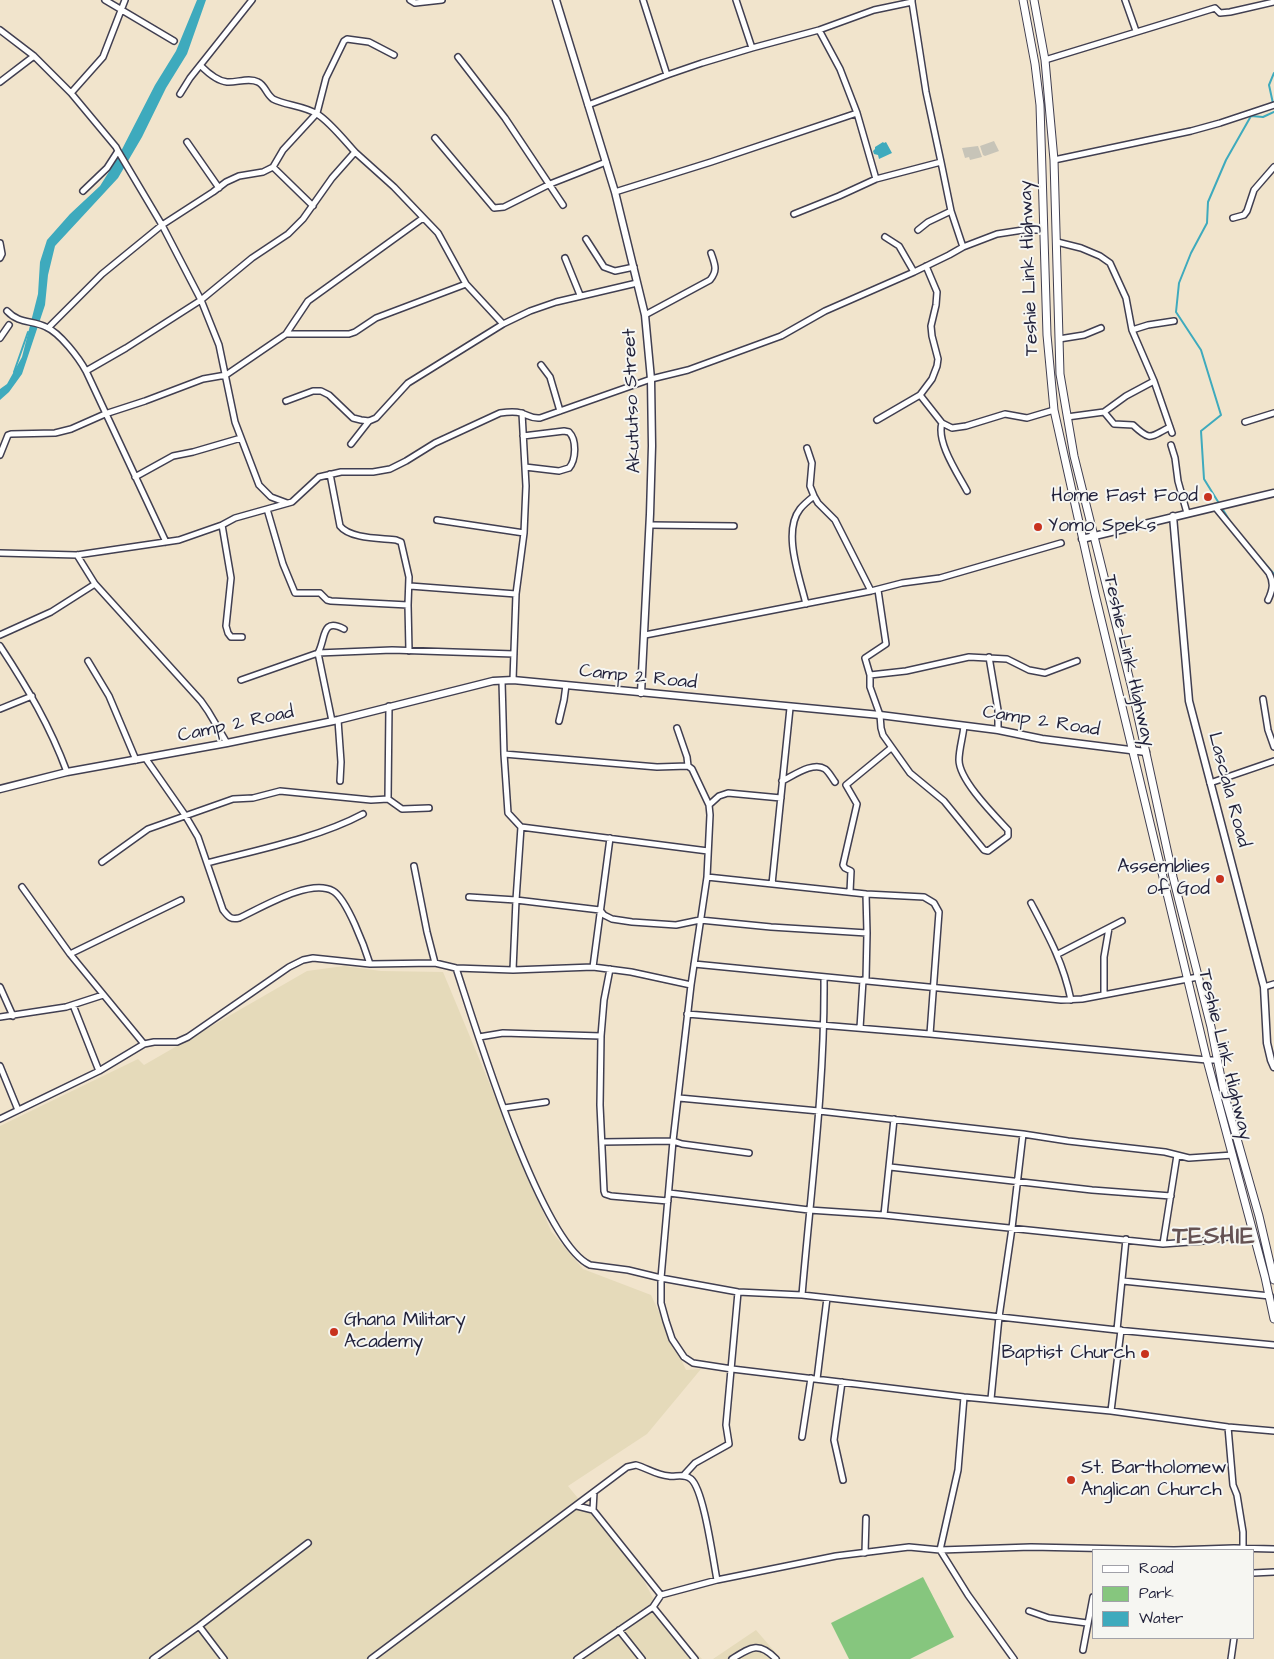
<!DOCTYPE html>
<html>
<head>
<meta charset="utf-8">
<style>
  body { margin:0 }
  #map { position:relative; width:1274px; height:1659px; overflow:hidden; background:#f1e4cc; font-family:"Architects Daughter",sans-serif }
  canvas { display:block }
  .legend { position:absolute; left:1092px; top:1549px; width:162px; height:90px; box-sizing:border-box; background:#f6f6f2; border:1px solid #a1a1a9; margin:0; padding:6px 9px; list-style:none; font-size:15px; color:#22223b }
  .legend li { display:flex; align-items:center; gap:10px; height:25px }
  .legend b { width:25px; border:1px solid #a1a1a9 }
</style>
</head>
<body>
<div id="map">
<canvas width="1274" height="1659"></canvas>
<ul class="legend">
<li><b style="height:6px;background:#fff"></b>Road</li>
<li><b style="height:14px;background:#86c67e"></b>Park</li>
<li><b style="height:14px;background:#3eaabd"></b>Water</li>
</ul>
</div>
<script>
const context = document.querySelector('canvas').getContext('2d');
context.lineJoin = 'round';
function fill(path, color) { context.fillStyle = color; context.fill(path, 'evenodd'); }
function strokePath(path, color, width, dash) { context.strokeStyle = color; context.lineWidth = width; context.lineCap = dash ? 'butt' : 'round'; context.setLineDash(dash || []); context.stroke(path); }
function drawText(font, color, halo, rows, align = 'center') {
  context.font = font + ' "Architects Daughter",sans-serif'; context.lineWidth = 4; context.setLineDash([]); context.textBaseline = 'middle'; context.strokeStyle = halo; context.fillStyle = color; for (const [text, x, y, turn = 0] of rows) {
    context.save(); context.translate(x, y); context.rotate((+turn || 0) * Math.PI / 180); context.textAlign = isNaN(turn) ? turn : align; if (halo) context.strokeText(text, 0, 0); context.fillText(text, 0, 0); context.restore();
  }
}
fill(new Path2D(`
  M 344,966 L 381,971 L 443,972 L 551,1231 L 583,1269 L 651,1295 L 686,1370 L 701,1369 L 647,1434 L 568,1486 L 641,1575 L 664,1619 L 702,1659 L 0,1659 L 0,1126 L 138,1059 L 144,1065 L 307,971 Z
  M 756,1630 L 781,1659 L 713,1659 Z`), '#e5daba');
fill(new Path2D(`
  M 994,141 L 999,151 L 985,156 L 983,155 L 980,146 Z
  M 978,146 L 982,157 L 970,160 L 969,157 L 965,158 L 962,148 Z`), '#c7c4b8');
fill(new Path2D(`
  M 923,1577 L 954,1637 L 910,1659 L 849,1659 L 831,1623 Z`), '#86c67e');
fill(new Path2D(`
  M 197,0 L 206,0 L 187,54 L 166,88 L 142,137 L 118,178 L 55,246 L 48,275 L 45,305 L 22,374 L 9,392 L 0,400 L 0,389 L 7,384 L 22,357 L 38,294 L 40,262 L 47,240 L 70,214 L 100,186 L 117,159 L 155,85 L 176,51 Z
  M 883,142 L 884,143 L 886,142 L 892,153 L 879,159 L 878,155 L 874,154 L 873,151 L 875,149 L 875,147 Z`), '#3eaabd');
strokePath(new Path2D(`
  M 1274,73 L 1269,85 L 1274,108
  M 14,372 L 28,332
  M 1233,526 L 1204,479 L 1201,431 L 1221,415 L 1201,350 L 1176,312 L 1179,283 L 1191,253 L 1207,223 L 1208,202 L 1226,160 L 1251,116 L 1263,117 L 1274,112
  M 1260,558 L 1274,574`), '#3eaabd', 2);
const minor = new Path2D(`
  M 105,0 L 174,41
  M 410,0 L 415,3 L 442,0
  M 643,0 L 667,75
  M 736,0 L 752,48
  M 1125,0 L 1136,31
  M 912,2 L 926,92 L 941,162
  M 0,30 L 34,56 L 71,93 L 116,147 L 118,151 L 107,168 L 83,191
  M 819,30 L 840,69 L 857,113 L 876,179 L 941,162 L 951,211 L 963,247
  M 458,57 L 505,118 L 563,205
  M 1045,60 L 1215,8 L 1220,13 L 1230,12 L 1274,2
  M 201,66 C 208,73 217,81 227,82 C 236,83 249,77 258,82 C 265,85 266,94 273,99 C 284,105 305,106 317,114 C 329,121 345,141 355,152
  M 0,82 L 34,56
  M 71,93 L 103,57 L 125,0
  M 180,94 L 190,78 L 252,0
  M 588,105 L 667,75 L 702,63 L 752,48 L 819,30 L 874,10 L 912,2 L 912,0
  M 435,138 L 494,208 L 504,207 L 550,184 L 606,162
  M 187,142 L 219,188
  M 118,151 L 162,225 L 201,300 L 219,345 L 235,422 L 259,485 L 271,497 L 287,503
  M 1054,160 L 1191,131 L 1220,123 L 1274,105
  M 273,167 L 313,206
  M 615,192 L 711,162 L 857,113
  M 794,214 L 839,196 L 876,179
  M 423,218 L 308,301 L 286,334 L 349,334 L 355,332 L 376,318 L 466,284
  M 1233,218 L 1244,215 L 1247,211 L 1254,190 L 1274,167
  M 918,230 L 928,222 L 951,211
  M 885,237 L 899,246 L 914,272
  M 586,239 L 604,267 L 615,271 L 634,267
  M 1057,242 L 1081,248 L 1100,256 L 1110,263 L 1126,298 L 1132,330 L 1154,381 L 1172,433
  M 0,243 L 2,254 L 0,258
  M 565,258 L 580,295
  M 7,311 C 19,324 32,320 46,327 C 60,333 79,358 86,371 L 166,542
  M 645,315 L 710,280 C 718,270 715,265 711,253
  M 48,328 L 102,274 L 162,225 L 213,192 L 226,182 L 239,176 L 263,172 L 273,167 L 283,150 L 317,113 L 326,78 L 344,41 L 347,39 L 369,42 L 394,55
  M 1132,330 L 1148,325 L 1174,321
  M 0,338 L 9,325
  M 1059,339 L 1084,335 L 1101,328
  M 541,365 L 550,377 L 560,411
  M 86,371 L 126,348 L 201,300 L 252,258 L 288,234 L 303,219 L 332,178 L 355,152 L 394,187 L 438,233 L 466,284 L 503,324 L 530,311 L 556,302 L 637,283
  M 920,395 L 942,423 L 952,428 L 966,426 L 1005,414 L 1027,418 L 1054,410
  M 286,401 L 313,391 L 321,391 L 329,395 L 353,418 L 361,420 L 369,421 L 376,418 L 408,383 L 503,324
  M 1104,412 L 1114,424 L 1133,425 C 1151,442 1150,437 1170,427
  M 1067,417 L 1104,412 L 1126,396 L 1154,381
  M 877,420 L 920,395 L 932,379 L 937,366 L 938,359 L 932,336 L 931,326 L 936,305 L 937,292 L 926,266
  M 1245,422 L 1274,413
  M 942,423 C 936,442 958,474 967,491
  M 523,436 L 564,431 L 569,432 C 577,440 576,460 569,468 L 559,471 L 525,467
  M 351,444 L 369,421
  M 1171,445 L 1175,458 L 1178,481 L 1187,513
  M 807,448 L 812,463 L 810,486 L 814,496 L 818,503 L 835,520 L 871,591
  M 0,455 L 8,435 L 11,434 L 55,433 L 71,429 L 105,414 L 145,401 L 203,379 L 226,375 L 286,334
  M 330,474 L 340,526 C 350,539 381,538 396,540 L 401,542 L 409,577 L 408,605 L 409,651
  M 135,477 L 173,456 L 193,452 L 241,438
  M 1215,507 L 1269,573 C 1274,583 1273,589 1268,600
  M 267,509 L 283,564 L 295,593 L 320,593 L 327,600 L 331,601 L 408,605
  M 437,520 L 524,533
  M 222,525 L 231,578 L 226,626 L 228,633 L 231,637 L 242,637
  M 650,525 L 734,526
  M 0,553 L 77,555 L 179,540 L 222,525 L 235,518 L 292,502 L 319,477 L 341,472 L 373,472 L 390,469 L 406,461 L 435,443 L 500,413 C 507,412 514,411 521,413 C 528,415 532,419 540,418 L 651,379 L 688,370 L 781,336 L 825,311 L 914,272 L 949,255 L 963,247 L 997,234 L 1023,230 L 1043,230
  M 77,555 L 95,584 L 201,701 L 208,711 L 227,743
  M 410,586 L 516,594
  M 878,590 L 886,644 L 865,658 L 870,675 L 870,687 L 880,715 L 881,728 L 883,735 L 910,773 L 944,801 L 984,850 L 988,851 L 1008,836 L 1008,830 C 994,815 959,780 959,760 C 959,749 963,737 964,726
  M 806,604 C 800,578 782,532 800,509 C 804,504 809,500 814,496
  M 0,635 L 51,612 L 95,584
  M 645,635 L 871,591 L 902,583 L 940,578 L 1061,543
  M 0,646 C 27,687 50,726 67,772
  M 989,657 L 998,710 L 998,730
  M 88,661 L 109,696 L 136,760
  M 870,675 L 906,671 L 969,657 L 1007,659 L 1029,670 L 1045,673 L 1077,661
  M 241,680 L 318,653 L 392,650 L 514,654
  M 513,680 L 516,594 L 524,533 L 526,486 L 522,413
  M 502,681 L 504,754 L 508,813 L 521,827 L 708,851
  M 1263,699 L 1268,730 L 1274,747
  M 0,709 L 32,696
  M 338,720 L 341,762 L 340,781
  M 332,721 L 318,653 C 326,639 321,617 344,629
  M 559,721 L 564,700 L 566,685
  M 504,754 L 657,767 L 688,766
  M 146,759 L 185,815 L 198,837 L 223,910 C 228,916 230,920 239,918 C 261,908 310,878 333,891 C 347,899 365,948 370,964
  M 782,781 C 793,776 813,761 825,769 C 829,772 832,778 835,782
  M 1210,783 L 1274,761
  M 388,799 L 389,706
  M 709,805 L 719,796 L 728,793 L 781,798
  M 102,862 L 148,829 L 233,799 L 253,798 L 280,791 L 371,800 L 388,799 L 402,809 L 429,808
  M 207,863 C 257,850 318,838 363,814
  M 414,866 L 427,932 L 435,963
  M 707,877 L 866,894 L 867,933
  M 772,884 L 790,708
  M 22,887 L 70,954 L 144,1044
  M 850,892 L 851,871 L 845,868 L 843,865 L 857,804 L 846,785 L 891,748
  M 866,894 L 924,897 L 934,903 L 939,912 L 930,1034
  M 469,897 L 516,900 L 600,910 L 604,915 L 612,919 L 632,922 L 676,925 L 700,920 L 771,927 L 867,933 L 866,980
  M 1031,903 C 1049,937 1063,962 1071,1000
  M 70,954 L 181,900
  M 1058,954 L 1122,921
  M 694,964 L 1061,1000 L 1082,999 L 1198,977
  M 593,967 L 610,838
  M 456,968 C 475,1025 540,1242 590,1265 L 628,1270 L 661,1278 L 738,1292 L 802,1295 L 1117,1330 L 1274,1345
  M 610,969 L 604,1000 L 601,1036 L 600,1105 L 604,1191 L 605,1194 L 611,1196 L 668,1201
  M 513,970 L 516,900 L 521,827
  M 691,985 L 673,1141 L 661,1278 L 661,1303 L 666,1321 L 672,1339 L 684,1357 L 693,1363 L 732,1369 L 964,1397 L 1111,1411 L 1228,1427 L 1274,1431
  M 0,987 L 13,1016
  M 1264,987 L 1274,984
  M 1104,994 L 1104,957 L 1109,928
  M 73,1005 L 99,1071
  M 687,1014 L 930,1034 L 1207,1060 L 1217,1060
  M 0,1017 L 66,1007 L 103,995
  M 860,1028 L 863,980
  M 479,1037 L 503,1033 L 601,1036
  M 0,1066 L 18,1110
  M 679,1098 L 819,1111 L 1023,1134 L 1068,1141 L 1165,1152 L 1189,1158 L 1233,1155
  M 504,1108 L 546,1102
  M 0,1119 L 99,1071 L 144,1044 L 154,1042 L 177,1042 L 188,1037 L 289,967 L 303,960 L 313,958 L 370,964 L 435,963 L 456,968 L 513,970 L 593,967 L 631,972 L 691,985 L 707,877 L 710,815 L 709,805 L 692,769 L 688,766 L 687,757 L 677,728
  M 602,1142 L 673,1141 L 682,1144 L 749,1153
  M 890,1167 L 1092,1190 L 1171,1196
  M 669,1193 L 809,1210 L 884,1215 L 1163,1244 L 1203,1241 L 1253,1233
  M 884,1215 L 894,1119
  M 1163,1244 L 1177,1155
  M 1123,1281 L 1270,1296
  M 802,1295 C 811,1189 825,1083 824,977
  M 1117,1330 L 1126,1239
  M 817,1379 L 827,1298
  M 842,1382 L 834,1440 L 843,1480
  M 964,1397 L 958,1470 L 940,1550 L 968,1595 L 1014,1659
  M 991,1399 L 999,1317 L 1012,1228 L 1023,1134
  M 1111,1411 L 1121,1330
  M 1228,1427 L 1233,1485 L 1237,1495 L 1243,1532 L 1243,1548
  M 802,1437 L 811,1378
  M 684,1475 L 695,1463 L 729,1444 L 726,1425 L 738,1292
  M 577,1506 L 593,1510 L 661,1595
  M 593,1510 L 594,1492
  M 865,1553 L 866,1518
  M 1253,1573 L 1274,1572
  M 653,1607 L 695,1659
  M 1029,1611 L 1049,1618 L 1087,1623
  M 199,1626 L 224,1659
  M 619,1630 L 642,1659
  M 1083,1650 L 1093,1597
  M 153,1659 L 199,1626 L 308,1543
  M 371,1659 L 627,1467 L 636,1465 C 647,1468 656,1475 669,1476 C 676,1477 684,1473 691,1479 C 704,1490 713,1560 717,1580
  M 577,1659 L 653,1607 L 661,1595 L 717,1580 L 836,1556 L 909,1547 L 940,1550 L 1031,1547 L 1174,1550 L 1234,1548 L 1274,1549
  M 732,1659 C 751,1647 759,1641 776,1659
  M 1231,1659 L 1234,1638`);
const tertiary = new Path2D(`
  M 556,0 L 615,192 L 645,315 L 651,379 L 652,446 L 650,514 L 641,693
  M 1173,516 L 1189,701 L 1264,987 L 1267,1043 L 1271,1060 L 1274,1067
  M 1082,539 L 1274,493
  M 0,789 L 67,772 L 227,743 L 338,720 L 493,681 L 513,680 L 880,715 L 998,730 L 1042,739 L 1146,752`);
const secondary = new Path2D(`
  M 1023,0 L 1035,64 L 1040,105 L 1047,335 L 1054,410 L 1095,594 L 1207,1060 L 1265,1277 L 1274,1319
  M 1034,0 L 1045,60 L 1054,160 L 1060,374 L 1074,456 L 1132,689 L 1173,877 L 1211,1027 L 1224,1093 L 1259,1216 L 1274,1280`);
strokePath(minor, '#413f51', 8);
strokePath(tertiary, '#413f51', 9);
strokePath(secondary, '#413f51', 9);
strokePath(minor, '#fff', 5);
strokePath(tertiary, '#fff', 6);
strokePath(secondary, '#fff', 7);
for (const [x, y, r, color] of [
  [1208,497,5,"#c8321e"],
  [1038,527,5,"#c8321e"],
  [1220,879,5,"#c8321e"],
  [334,1332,5,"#c8321e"],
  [1145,1354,5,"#c8321e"],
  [1071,1480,5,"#c8321e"]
]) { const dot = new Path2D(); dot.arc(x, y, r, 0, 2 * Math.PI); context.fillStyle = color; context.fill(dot); strokePath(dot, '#f6f6f2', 2); }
drawText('19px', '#22223b', '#f6f6f2', [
  ["Teshie Link Highway",1030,268,-92],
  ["Akututso Street",633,401,-92],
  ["Teshie Link Highway",1128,661,77],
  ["Camp 2 Road",638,678,6],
  ["Camp 2 Road",1041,722,9],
  ["Camp 2 Road",236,725,-12],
  ["Lascala Road",1228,790,75],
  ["Teshie Link Highway",1224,1055,76]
]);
drawText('19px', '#22223b', '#f6f6f2', [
  ["Home Fast Food",1198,497],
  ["Yomo Speks",1048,527,"left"],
  ["Assemblies",1210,868],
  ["of God",1210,890],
  ["Ghana Military",344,1321,"left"],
  ["Academy",344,1343,"left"],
  ["Baptist Church",1135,1354],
  ["St. Bartholomew",1081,1469,"left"],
  ["Anglican Church",1081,1491,"left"]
], 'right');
context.letterSpacing = '1px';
drawText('bold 24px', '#655253', '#f6f6f2', [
  ["TESHIE",1214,1238]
]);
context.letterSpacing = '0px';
</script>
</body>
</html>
